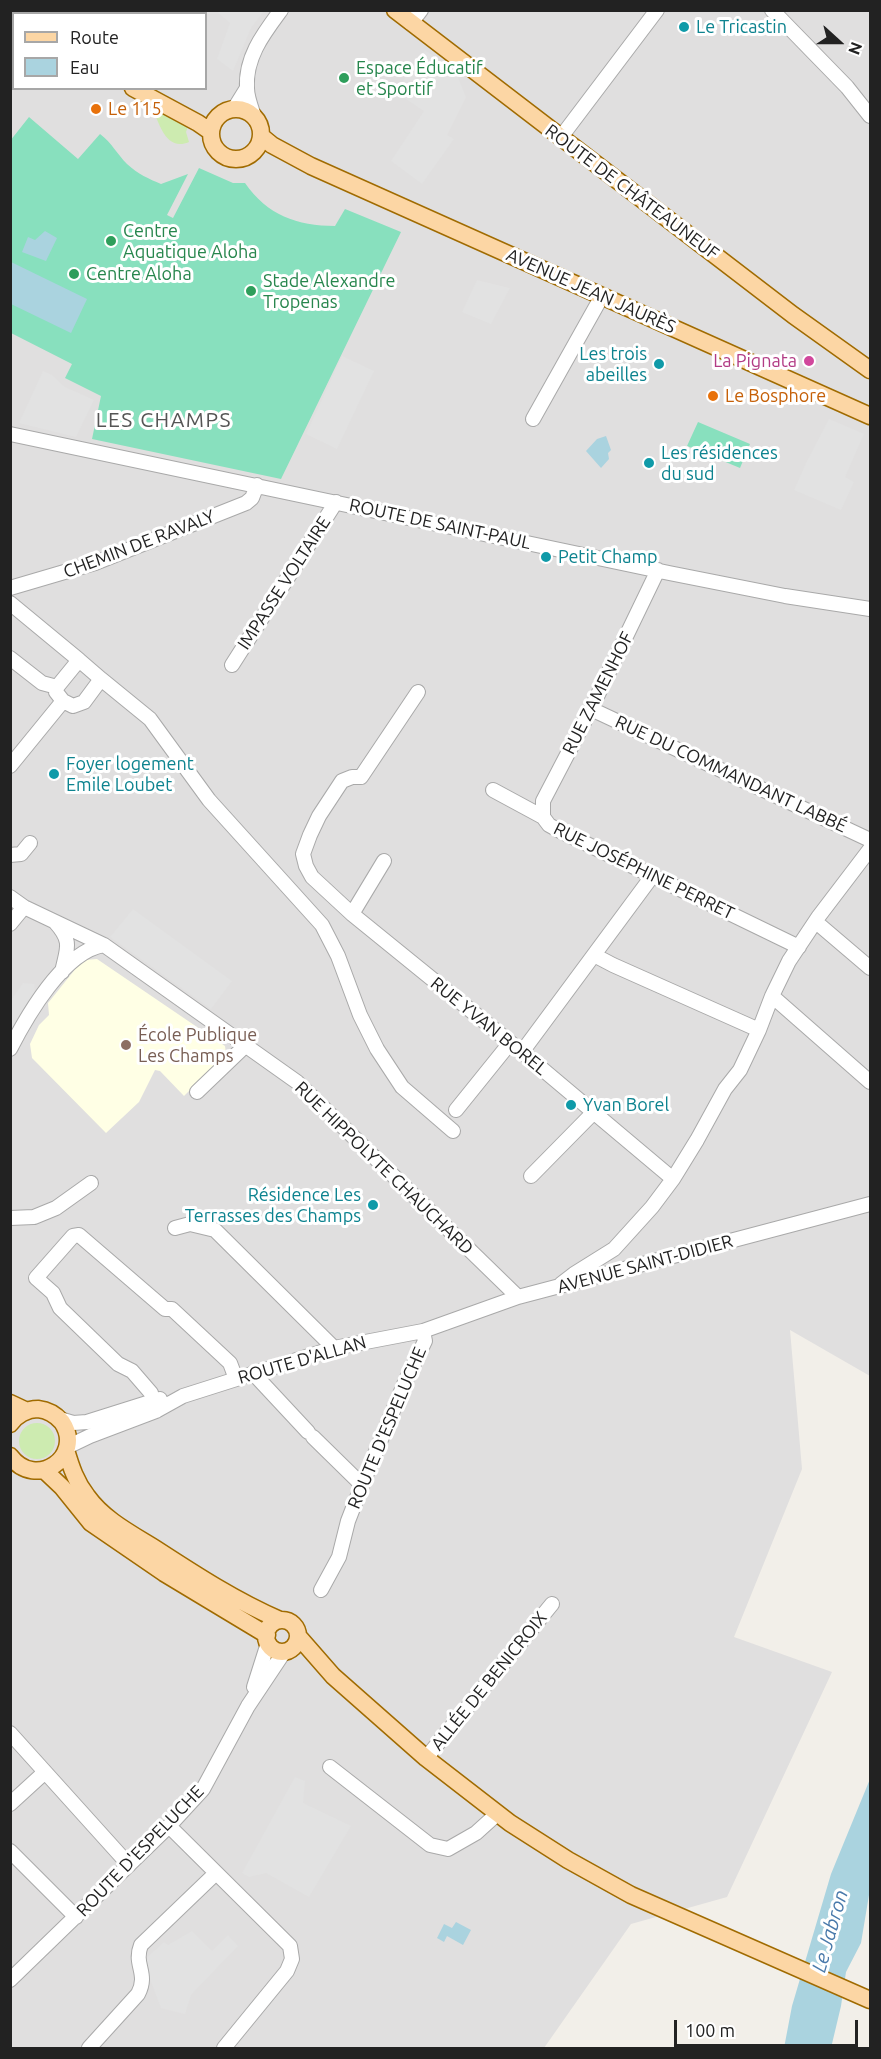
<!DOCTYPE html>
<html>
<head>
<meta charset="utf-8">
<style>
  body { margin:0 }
  #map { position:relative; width:881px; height:2059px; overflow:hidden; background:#f2efe9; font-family:Ubuntu,sans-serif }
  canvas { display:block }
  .frame { position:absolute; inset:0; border:12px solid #222; pointer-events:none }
  .legend { position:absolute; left:12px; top:12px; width:195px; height:78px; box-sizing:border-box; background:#fff; border:2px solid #a7a7a7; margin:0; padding:8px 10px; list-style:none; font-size:18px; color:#222 }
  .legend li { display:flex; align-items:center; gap:12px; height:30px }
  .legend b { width:30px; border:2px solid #a7a7a7 }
  .north { position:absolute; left:809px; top:12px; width:60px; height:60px; -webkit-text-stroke:4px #fff; paint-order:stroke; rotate:111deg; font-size:16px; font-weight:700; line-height:24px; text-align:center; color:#222 }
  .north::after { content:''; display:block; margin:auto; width:21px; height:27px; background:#222; clip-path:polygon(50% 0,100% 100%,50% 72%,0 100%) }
  .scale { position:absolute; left:674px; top:2020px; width:184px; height:27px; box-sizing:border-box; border:3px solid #222; border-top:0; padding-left:8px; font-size:18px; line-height:21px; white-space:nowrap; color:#222; -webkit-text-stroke:4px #fff; paint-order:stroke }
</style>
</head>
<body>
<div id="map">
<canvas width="881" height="2059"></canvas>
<div class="frame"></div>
<ul class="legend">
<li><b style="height:8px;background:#fcd6a4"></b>Route</li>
<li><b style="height:16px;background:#aad3df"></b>Eau</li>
</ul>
<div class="north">N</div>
<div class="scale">100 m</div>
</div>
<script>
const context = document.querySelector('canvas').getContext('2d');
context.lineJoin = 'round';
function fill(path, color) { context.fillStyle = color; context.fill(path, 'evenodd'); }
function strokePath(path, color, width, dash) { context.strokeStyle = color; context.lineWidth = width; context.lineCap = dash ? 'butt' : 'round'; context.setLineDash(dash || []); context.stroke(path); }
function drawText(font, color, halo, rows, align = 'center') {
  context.font = font + ' Ubuntu,sans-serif'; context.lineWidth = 6; context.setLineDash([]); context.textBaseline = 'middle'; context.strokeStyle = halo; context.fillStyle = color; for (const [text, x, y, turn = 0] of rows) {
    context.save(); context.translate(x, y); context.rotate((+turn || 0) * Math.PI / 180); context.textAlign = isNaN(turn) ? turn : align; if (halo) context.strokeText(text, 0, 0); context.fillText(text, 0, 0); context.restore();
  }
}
fill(new Path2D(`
  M 11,11 L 870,11 L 870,1376 L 790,1330 L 802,1469 L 734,1637 L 832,1672 L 727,1897 L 631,1924 L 544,2048 L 11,2048 ZM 14,14 L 206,14 L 206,88 L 14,88 Z`), '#e0dfdf');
fill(new Path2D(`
  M 97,959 L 225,1046 L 226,1054 L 184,1096 L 160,1071 L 155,1070 L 139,1102 L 106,1133 L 32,1058 L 30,1044 L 39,1025 L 49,1015 L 48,1003 L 77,967 L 85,960 Z`), '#ffffe5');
fill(new Path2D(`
  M 152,107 L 189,124 L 186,132 L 189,142 C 166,152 159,123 152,107 Z
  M19 1441a18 18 0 1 1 36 0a18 18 0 1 1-36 0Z`), '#cdebb0');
fill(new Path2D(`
  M 29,117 L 78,159 L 100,134 C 112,143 117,154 127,164 C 138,174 149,179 161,184 L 188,174 L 167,215 L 173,218 L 199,168 L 233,183 L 245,183 C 267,215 297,226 335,226 L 345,209 L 401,232 L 281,479 L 92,439 L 101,396 L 65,378 L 72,364 L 11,333 L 10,141 Z
  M 698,422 L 750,444 L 740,468 L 687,446 Z`), '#88e0be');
fill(new Path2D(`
  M 216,11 L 264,11 L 251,28 L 233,71 L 217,59 L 230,23 Z
  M 425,50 L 456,72 L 466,97 L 447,135 L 454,139 L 422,184 L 391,161 L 424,111 L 395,92 Z
  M 477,280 L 510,288 L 491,324 L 462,312 Z
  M 342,356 L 374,371 L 337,449 L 306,434 Z
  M 43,371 L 52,375 L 65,387 L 94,400 L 76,437 L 19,423 Z
  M 829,419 L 864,434 L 845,477 L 854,482 L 841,510 L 794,490 L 806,463 Z
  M 133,909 L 232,981 L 211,1009 L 110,937 Z
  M 23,983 L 34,984 L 35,992 L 11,1033 L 11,1000 Z
  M 295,1777 L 305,1781 L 303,1803 L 351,1826 L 309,1897 L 266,1873 L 249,1877 L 242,1873 Z
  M 192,1931 L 212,1951 L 228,1935 L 238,1946 L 191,1995 L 185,2014 L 161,2008 L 143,1961 L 164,1942 L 168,1945 Z`), '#e2e2e2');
fill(new Path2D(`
  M 45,231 L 57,238 L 46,261 L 22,252 L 28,237 L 35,240 Z
  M 11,262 L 87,299 L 71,333 L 11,304 Z
  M 606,436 L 611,450 L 608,453 L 609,459 L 601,468 L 586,451 L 597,439 Z
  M 870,1779 L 870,1889 L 861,1943 L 846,1972 L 841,2006 L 831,2048 L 784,2048 L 792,2006 L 831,1874 Z
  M 456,1922 L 471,1930 L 463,1945 L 447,1936 L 444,1942 L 437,1938 L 444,1924 L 452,1928 Z`), '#aad3df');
const minor = new Path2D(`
  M 772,10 L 847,87 L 870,116
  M 411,23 L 421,10
  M 10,58 L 14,54
  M 234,109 L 247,88
  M 254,116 C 251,107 247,97 247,88 C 245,57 264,33 281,10
  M 561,137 L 657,10
  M 533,419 L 602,296
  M 10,434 L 669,573 L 785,596 L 870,609
  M 10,588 L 95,563 L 246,503 L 252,498 L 257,485
  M 10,603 L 79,660 L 57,687 L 42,683 L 10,658
  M 232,665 L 336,502
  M 101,679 L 150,719 L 209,800 L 322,925 L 338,956 L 360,1015 L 377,1049 L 402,1087 L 453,1131
  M 418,692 L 361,777 L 352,777 L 342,781 L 319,816 L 310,835 L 303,854 L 306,866 L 312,877 L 352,914 L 522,1052 L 673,1179
  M 63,701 L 73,706 L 84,702 L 101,679 L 79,660
  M 591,709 L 870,840
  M 10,766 L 63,701 L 56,692 L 57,687
  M 493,790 L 543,817 L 549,825 L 558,830 L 799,947
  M 543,817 L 543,801 L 591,709 L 658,570
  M 10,855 L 21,854 L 30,843
  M 10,897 L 24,907 L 104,945 L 297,1082 L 518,1297
  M 352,914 L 384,861
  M 55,922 C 73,942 67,948 62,972
  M 816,922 L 870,968
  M 10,924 L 24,907
  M 594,955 L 613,965 L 759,1030
  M 772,996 L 870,1082
  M 10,1049 C 27,1016 64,951 104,945
  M 522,1052 L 653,875
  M 197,1092 L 245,1046
  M 456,1110 L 510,1043
  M 531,1176 L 594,1112
  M 10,1218 L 34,1217 L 56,1208 L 91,1183
  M 175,1228 L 190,1224 L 215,1230 L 334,1348
  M 561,1284 L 574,1274 L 614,1249 L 652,1207 L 673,1179 L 697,1140 L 725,1089 L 740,1070 L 759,1030 L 772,996 L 789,961 L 819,916 L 870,849
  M 253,1373 L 308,1432
  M 156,1411 L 151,1393 L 132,1371 L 118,1364 L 60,1308 L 53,1293 L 36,1278 L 73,1236 L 79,1235 L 165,1309 L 172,1309 L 230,1363 L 236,1379
  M 60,1419 L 73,1423 L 87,1422 L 160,1399
  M 313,1437 L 362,1485
  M 67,1447 L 90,1436 L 156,1411 L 183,1396 L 334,1348 L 423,1331 L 518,1297 L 870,1204
  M 321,1590 L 339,1557 L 348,1521 L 362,1485 L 405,1382 L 425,1341 L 423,1331
  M 254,1687 L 268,1643
  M 10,1733 L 129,1865
  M 426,1758 L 552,1604
  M 330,1767 L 430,1845 L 448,1849 L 476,1833 L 497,1814
  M 10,1804 L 45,1772
  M 169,1826 L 290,1946 L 292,1959 L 287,1971 L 224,2048
  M 10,1851 L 76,1917
  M 10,1980 L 169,1826 L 203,1789 L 248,1706 L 284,1652
  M 89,2048 L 138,1994 C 149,1973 133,1965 141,1945 L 216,1873`);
const major = new Path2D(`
  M 395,10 L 793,315 L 870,370
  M 10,33 L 14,35
  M 133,88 L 198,123 L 211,132
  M211 134a25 25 0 1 1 50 0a25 25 0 1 1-50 0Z
  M 261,136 L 272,145 L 311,166 L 870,416
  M 10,1403 L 27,1411
  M 10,1424 C 16,1415 27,1409 38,1409 C 47,1410 56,1415 62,1422 C 85,1456 36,1491 10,1456
  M 66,1450 C 71,1467 76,1482 87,1496 C 104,1520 132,1534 156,1549 C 196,1575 236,1601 280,1620
  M 44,1470 L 62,1487 L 91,1523 L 164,1573 L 267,1635
  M266 1636a16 16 0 1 1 32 0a16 16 0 1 1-32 0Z
  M 298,1636 L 333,1676 L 426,1758 L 510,1823 L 568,1860 L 631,1895 L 870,2000`);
strokePath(minor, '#a9a9a9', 16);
strokePath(major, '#a06b00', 19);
strokePath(minor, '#fff', 14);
strokePath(major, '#fcd6a4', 16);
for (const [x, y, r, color] of [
  [684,27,6,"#0f9aa8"],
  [344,78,6,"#2e9e5b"],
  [96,109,6,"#e8710a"],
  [111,241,6,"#2e9e5b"],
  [74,274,6,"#2e9e5b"],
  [251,291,6,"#2e9e5b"],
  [809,361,6,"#d1479c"],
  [659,364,6,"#0f9aa8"],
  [713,396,6,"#e8710a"],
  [649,463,6,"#0f9aa8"],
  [546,557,6,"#0f9aa8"],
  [54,774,6,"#0f9aa8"],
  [126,1045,6,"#8d6e63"],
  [571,1105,6,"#0f9aa8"],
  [373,1205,6,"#0f9aa8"]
]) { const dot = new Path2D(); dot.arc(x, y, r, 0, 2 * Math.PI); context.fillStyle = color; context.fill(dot); strokePath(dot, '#fff', 2); }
drawText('18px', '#0d838f', '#fff', [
  ["Le Tricastin",696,27],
  ["Les trois",647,354,"right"],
  ["abeilles",647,375,"right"],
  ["Les résidences",661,453],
  ["du sud",661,474],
  ["Petit Champ",558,557],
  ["Foyer logement",66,764],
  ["Emile Loubet",66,785],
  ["Yvan Borel",583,1105],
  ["Résidence Les",361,1195,"right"],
  ["Terrasses des Champs",361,1216,"right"]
], 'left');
drawText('18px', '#27864d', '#fff', [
  ["Espace Éducatif",356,68],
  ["et Sportif",356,89],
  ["Centre",123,231],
  ["Aquatique Aloha",123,252],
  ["Centre Aloha",86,274],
  ["Stade Alexandre",263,281],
  ["Tropenas",263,302]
], 'left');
drawText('18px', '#c56008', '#fff', [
  ["Le 115",108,109],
  ["Le Bosphore",725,396]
], 'left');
drawText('18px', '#222', '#fff', [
  ["ROUTE DE CHÂTEAUNEUF",632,192,37],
  ["AVENUE JEAN JAURÈS",591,291,24],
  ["ROUTE DE SAINT-PAUL",440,524,12],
  ["CHEMIN DE RAVALY",139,544,-21],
  ["IMPASSE VOLTAIRE",284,583,-57],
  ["RUE ZAMENHOF",598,693,-63],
  ["RUE DU COMMANDANT LABBÉ",731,774,25],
  ["RUE JOSÉPHINE PERRET",644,871,26],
  ["RUE YVAN BOREL",489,1026,39],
  ["RUE HIPPOLYTE CHAUCHARD",384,1168,44],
  ["AVENUE SAINT-DIDIER",645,1264,-15],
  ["ROUTE D'ALLAN",302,1360,-16],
  ["ROUTE D'ESPELUCHE",387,1428,-67],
  ["ALLÉE DE BENICROIX",489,1681,-51],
  ["ROUTE D'ESPELUCHE",140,1851,-46]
]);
drawText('18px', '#b23c85', '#fff', [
  ["La Pignata",797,361]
], 'right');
drawText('18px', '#785e54', '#fff', [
  ["École Publique",138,1035],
  ["Les Champs",138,1056]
], 'left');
drawText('italic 20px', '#4a7aab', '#fff', [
  ["Le Jabron",830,1931,-74]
]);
context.letterSpacing = '1.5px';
drawText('21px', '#555', '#fff', [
  ["LES CHAMPS",164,420]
]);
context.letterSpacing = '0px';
</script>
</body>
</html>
